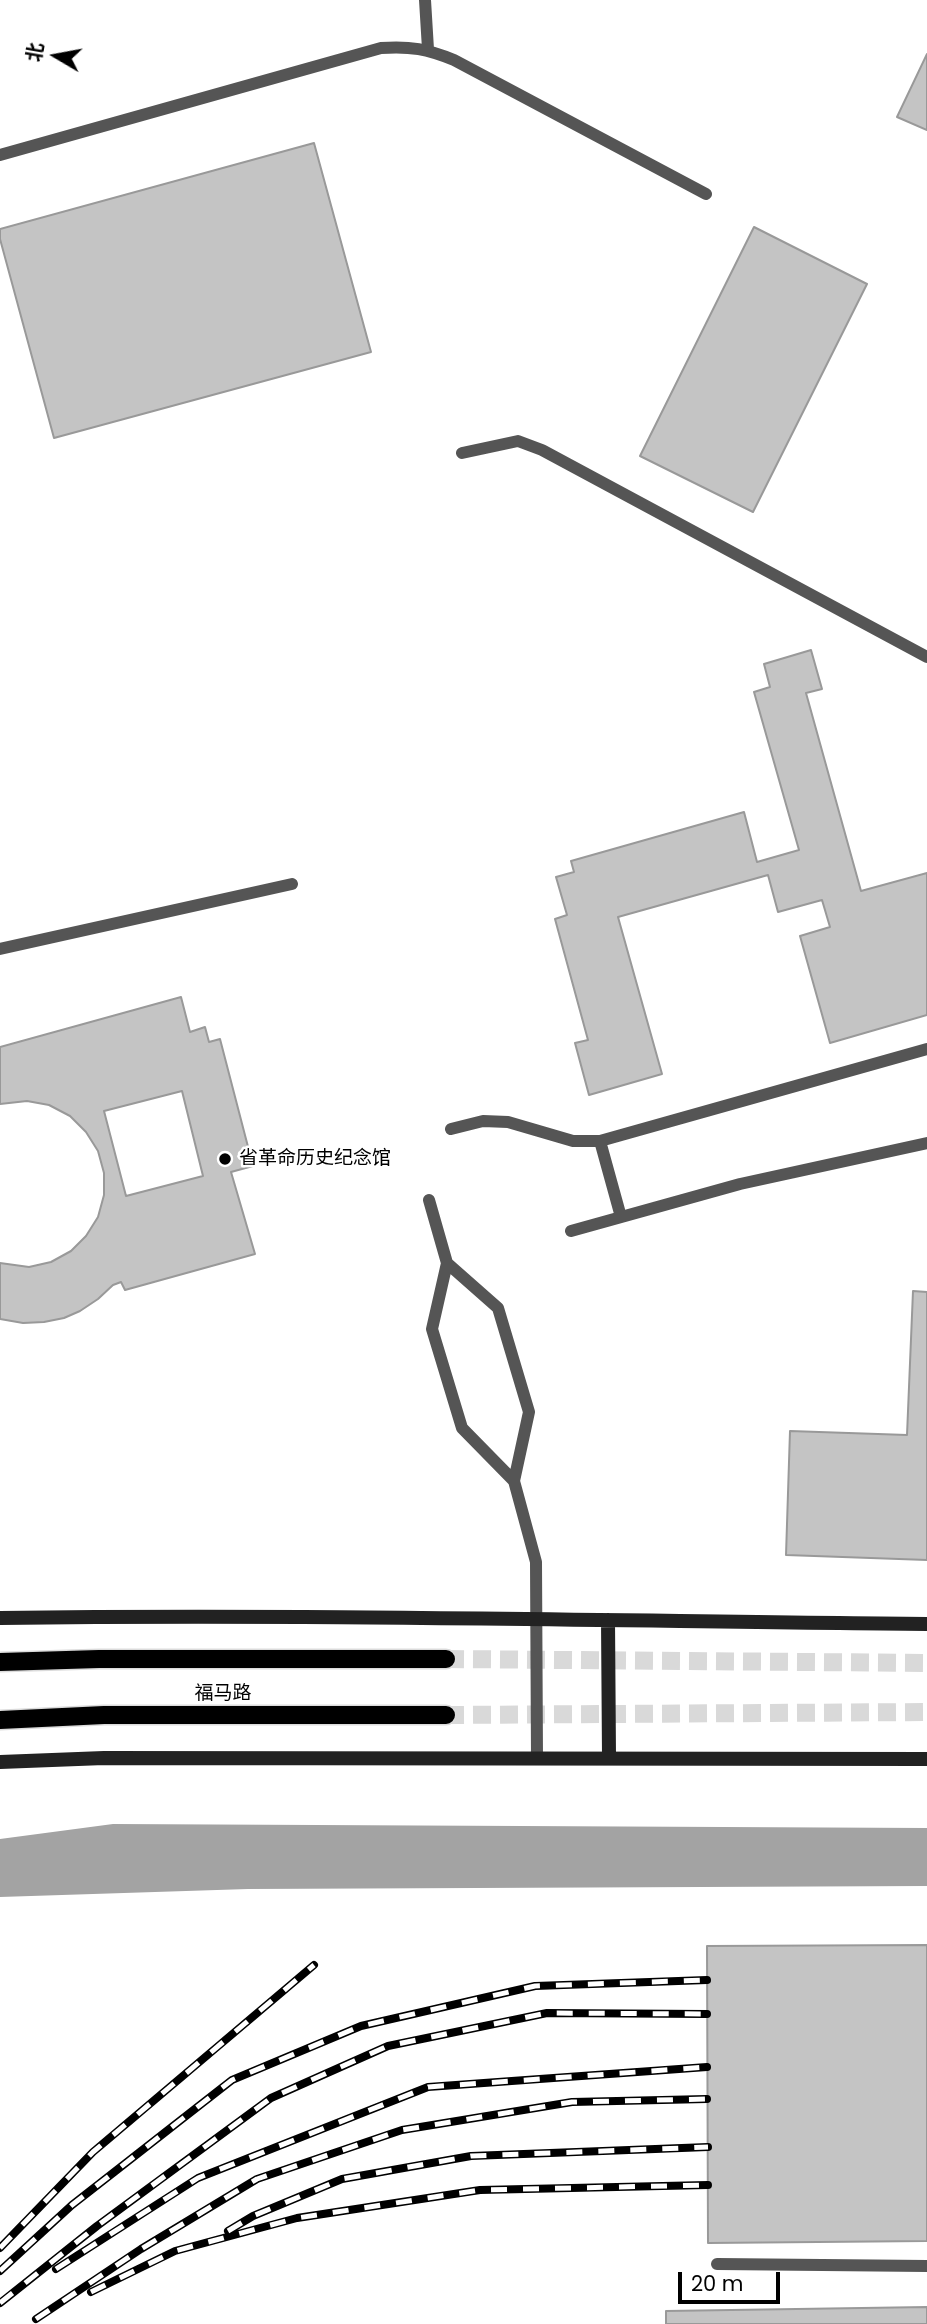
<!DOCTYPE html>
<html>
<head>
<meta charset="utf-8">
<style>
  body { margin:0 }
  #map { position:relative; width:927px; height:2324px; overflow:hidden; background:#fff; font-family:Poppins,"Noto Sans SC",sans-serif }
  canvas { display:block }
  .north { position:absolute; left:21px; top:21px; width:70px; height:70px; -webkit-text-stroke:5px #fff; paint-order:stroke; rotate:280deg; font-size:19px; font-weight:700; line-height:28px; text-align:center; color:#000 }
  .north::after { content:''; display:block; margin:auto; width:24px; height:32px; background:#000; clip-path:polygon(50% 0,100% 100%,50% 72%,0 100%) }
  .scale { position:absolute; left:678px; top:2272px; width:102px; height:32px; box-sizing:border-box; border:4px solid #000; border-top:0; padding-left:9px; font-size:21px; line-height:24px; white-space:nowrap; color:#000; -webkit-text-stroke:5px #fff; paint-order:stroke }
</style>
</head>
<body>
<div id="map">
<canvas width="927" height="2324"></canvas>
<div class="north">北</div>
<div class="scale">20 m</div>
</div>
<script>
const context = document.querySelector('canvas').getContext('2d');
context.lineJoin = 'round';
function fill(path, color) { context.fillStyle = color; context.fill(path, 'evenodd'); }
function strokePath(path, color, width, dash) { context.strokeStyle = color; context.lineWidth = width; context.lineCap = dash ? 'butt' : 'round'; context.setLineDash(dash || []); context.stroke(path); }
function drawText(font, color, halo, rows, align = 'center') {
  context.font = font + ' Poppins,"Noto Sans SC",sans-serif'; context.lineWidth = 5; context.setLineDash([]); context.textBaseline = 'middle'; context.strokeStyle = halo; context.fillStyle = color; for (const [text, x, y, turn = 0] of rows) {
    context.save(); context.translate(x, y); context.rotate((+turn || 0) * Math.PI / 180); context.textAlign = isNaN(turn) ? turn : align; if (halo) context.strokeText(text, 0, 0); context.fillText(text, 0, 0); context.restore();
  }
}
fill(new Path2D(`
  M 113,1824 L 927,1828 L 927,1886 L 248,1889 L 0,1897 L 0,1839 Z`), '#a3a3a3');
const building = new Path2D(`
  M 927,54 L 927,130 L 897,117 Z
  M 314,143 L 371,352 L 54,438 L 0,239 L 0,229 Z
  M 754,227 L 867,284 L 753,512 L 640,456 Z
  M 811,650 L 822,689 L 806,693 L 861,891 L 927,873 L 927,1015 L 830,1043 L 800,936 L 830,927 L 822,900 L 778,912 L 768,875 L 618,917 L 662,1074 L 589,1095 L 575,1043 L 588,1040 L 555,919 L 567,915 L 556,877 L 574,872 L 571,861 L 744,812 L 757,862 L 799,850 L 754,692 L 770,687 L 764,664 Z
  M 181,997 L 190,1032 L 205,1027 L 209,1042 L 220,1039 L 253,1166 L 231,1172 L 255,1254 L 125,1290 L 121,1282 L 113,1285 L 98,1299 L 80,1311 L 64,1318 L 44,1322 L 23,1323 L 0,1319 L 0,1263 L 29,1267 L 51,1262 L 71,1251 L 86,1236 L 98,1217 L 104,1195 L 104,1173 L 98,1151 L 86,1132 L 70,1116 L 49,1105 L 27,1101 L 0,1104 L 0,1047 ZM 182,1091 L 203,1176 L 126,1196 L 104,1111 Z
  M 913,1291 L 927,1292 L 927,1560 L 786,1555 L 790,1431 L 907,1435 Z
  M 927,1945 L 927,2241 L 708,2243 L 707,1946 Z
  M 927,2307 L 927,2324 L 666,2324 L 666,2311 Z`);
fill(building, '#c4c4c4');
strokePath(building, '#999', 2);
strokePath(new Path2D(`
  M 446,1659 L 927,1663
  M 446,1715 L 927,1712`), '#d9d9d9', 18, [18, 9]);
const primary = new Path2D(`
  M 0,1662 L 99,1659 L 446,1659
  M 0,1720 L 104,1715 L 446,1715`);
strokePath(primary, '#dbdbdb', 21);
strokePath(new Path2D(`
  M 425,0 L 428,49
  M 0,155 L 381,48 C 411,46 427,49 454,60 L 706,194
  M 462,453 L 518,441 L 542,450 L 927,657
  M 0,949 L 292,884
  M 451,1129 L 483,1121 L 508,1122 L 573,1141 L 600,1141 L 927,1049
  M 600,1141 L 621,1217
  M 429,1200 L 447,1263 L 432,1329 L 462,1428 L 514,1481
  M 571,1231 L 740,1184 L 927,1143
  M 447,1263 L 498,1308 L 529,1412 L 514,1481 L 536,1562 L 537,1758
  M 717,2264 L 927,2266`), '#555', 12);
strokePath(new Path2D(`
  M 0,1618 C 309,1614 618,1621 927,1624
  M 608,1620 L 609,1757
  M 0,1762 L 104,1758 L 927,1759`), '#222', 14);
strokePath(primary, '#000', 18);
const rail = new Path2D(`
  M 228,2231 L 253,2216 L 342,2179 L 471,2156 L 708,2147
  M 0,2248 L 93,2152 L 314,1965
  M 56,2269 L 198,2178 L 428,2087 L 707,2067
  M 0,2271 L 72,2205 L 232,2080 L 361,2026 L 535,1986 L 707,1980
  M 91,2292 L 175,2251 L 297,2218 L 480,2190 L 708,2185
  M 0,2303 L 97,2226 L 271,2098 L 388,2046 L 547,2013 L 707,2014
  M 36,2319 L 141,2249 L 257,2179 L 402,2130 L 572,2102 L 707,2099`);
strokePath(rail, '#000', 8);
strokePath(rail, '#fff', 5, [16]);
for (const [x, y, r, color] of [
  [225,1159,7,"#000"]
]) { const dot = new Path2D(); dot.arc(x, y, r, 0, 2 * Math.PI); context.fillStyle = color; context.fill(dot); strokePath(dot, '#fff', 2.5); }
drawText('19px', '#000', '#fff', [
  ["省革命历史纪念馆",239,1159]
], 'left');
drawText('19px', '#000', '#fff', [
  ["福马路",223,1694]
]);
</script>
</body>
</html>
